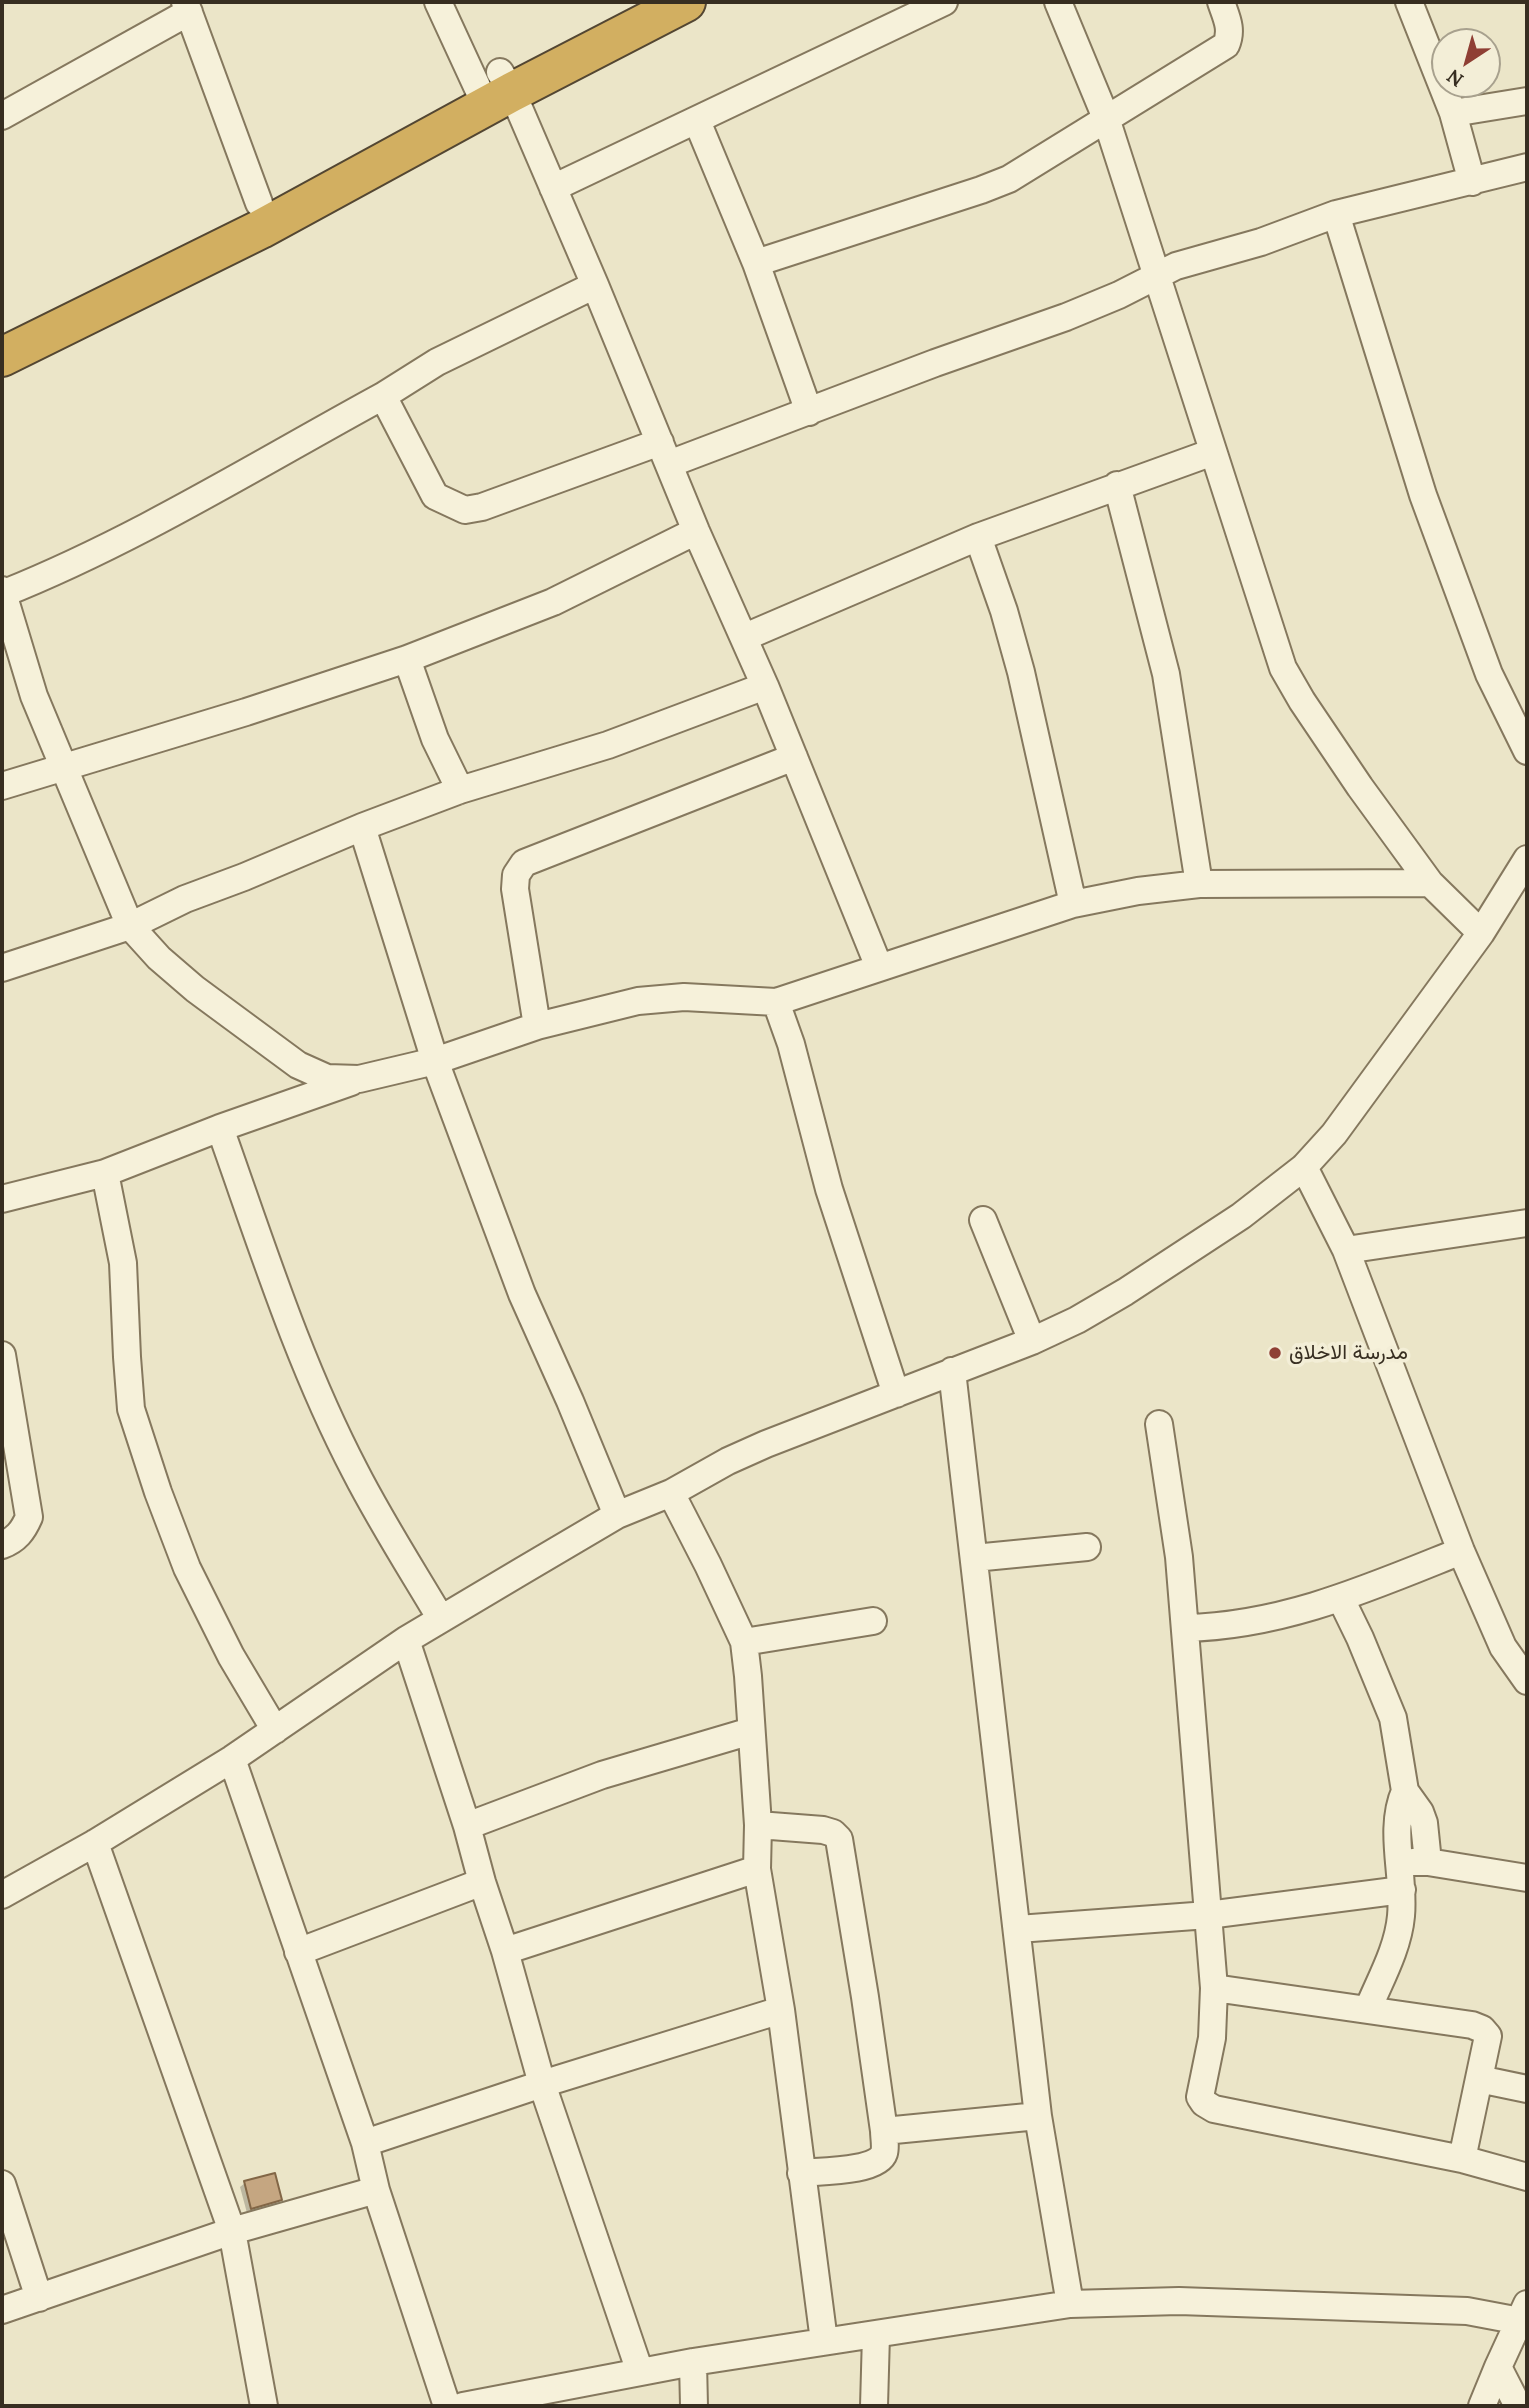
<!DOCTYPE html>
<html>
<head>
<meta charset="utf-8">
<style>
  body { margin:0 }
  #map { position:relative; width:1529px; height:2408px; overflow:hidden; background:#ebe5c8; font-family:Lora,serif }
  canvas { display:block }
  .frame { position:absolute; inset:0; border:4px solid #372e21; pointer-events:none }
  .north { position:absolute; left:1431px; top:28px; width:70px; height:70px; box-sizing:border-box; background:#f3eed7; border:2px solid #a8a18e; border-radius:50%; rotate:216deg; font-size:19px; font-weight:700; line-height:28px; text-align:center; color:#372e21 }
  .north::after { content:''; display:block; margin:auto; width:24px; height:32px; background:#8f3f34; clip-path:polygon(50% 0,100% 100%,50% 72%,0 100%) }
</style>
</head>
<body>
<div id="map">
<canvas width="1529" height="2408"></canvas>
<div class="frame"></div>
<div class="north">N</div>
</div>
<script>
const context = document.querySelector('canvas').getContext('2d');
context.lineJoin = 'round';
function fill(path, color) { context.fillStyle = color; context.fill(path, 'evenodd'); }
function strokePath(path, color, width, dash) { context.strokeStyle = color; context.lineWidth = width; context.lineCap = dash ? 'butt' : 'round'; context.setLineDash(dash || []); context.stroke(path); }
function drawText(font, color, halo, rows, align = 'center') {
  context.font = font + ' Lora,Vazirmatn,serif'; context.lineWidth = 7; context.setLineDash([]); context.textBaseline = 'middle'; context.strokeStyle = halo; context.fillStyle = color; for (const [text, x, y, turn = 0] of rows) {
    context.save(); context.translate(x, y); context.rotate((+turn || 0) * Math.PI / 180); context.textAlign = isNaN(turn) ? turn : align; if (halo) context.strokeText(text, 0, 0); context.fillText(text, 0, 0); context.restore();
  }
}
fill(new Path2D(`
  M 245,2183 L 280,2200 L 275,2205 L 247,2213 L 240,2187 Z`), '#0003');
const building = new Path2D(`
  M 275,2173 L 282,2200 L 251,2209 L 244,2181 Z`);
fill(building, '#c5a681');
strokePath(building, '#826646', 2);
const minor = new Path2D(`
  M 185,2 L 259,203
  M 438,2 L 486,106
  M 1058,2 L 1106,118 L 1283,668 L 1302,701 L 1360,787 L 1430,883 L 1481,933
  M 1409,2 L 1453,113 L 1472,182
  M 500,72 L 512,92 L 595,285 L 696,531 L 765,686 L 879,967
  M 1453,113 L 1527,101
  M 2,116 L 189,12
  M 697,121 L 756,263 L 809,412
  M 553,188 L 944,2
  M 1336,214 L 1423,495 L 1489,674 L 1527,751
  M 756,263 L 981,190 L 1009,179 L 1226,45 C 1233,29 1226,17 1221,2
  M 383,396 L 437,362 L 595,285
  M 669,464 L 935,363 L 1066,317 L 1119,295 L 1176,266 L 1261,242 L 1336,214 L 1527,167
  M 1117,485 L 1166,674 L 1199,884
  M 978,537 L 1004,611 L 1021,672 L 1073,904
  M 2,590 L 34,696 L 130,926 L 159,958 L 195,989 L 298,1065 L 327,1078 L 359,1079 L 435,1061 L 537,1026 L 638,1001 L 684,997 L 776,1002 L 1073,904 L 1138,891 L 1199,884 L 1430,883
  M 2,594 C 135,541 258,464 383,396 L 435,496 L 465,510 L 482,507 L 660,442
  M 745,637 L 978,537 L 1213,452
  M 407,659 L 435,739 L 460,790
  M 2,786 L 246,712 L 407,659 L 553,602 L 696,531
  M 362,827 L 435,1061 L 522,1294 L 570,1401 L 617,1515
  M 2,968 L 130,926 L 185,899 L 244,877 L 362,827 L 460,790 L 608,745 L 765,686
  M 776,1002 L 791,1044 L 829,1189 L 896,1394
  M 537,1026 L 515,889 L 516,875 L 524,863 L 794,757
  M 220,1128 C 261,1243 298,1362 355,1471 C 381,1522 412,1570 441,1619
  M 1304,1167 L 1346,1250 L 1461,1551 L 1503,1647 L 1527,1681
  M 105,1173 L 123,1263 L 127,1357 L 131,1409 L 158,1492 L 187,1568 L 231,1656 L 275,1730
  M 2,1199 L 105,1173 L 220,1128 L 351,1082
  M 983,1220 L 1032,1341
  M 1346,1250 L 1527,1223
  M 2,1355 L 29,1517 C 23,1531 16,1540 2,1545
  M 952,1371 L 1038,2116 L 1070,2304
  M 1159,1424 L 1179,1557 L 1214,1988 L 1212,2038 L 1200,2097 L 1204,2103 L 1214,2109 L 1462,2159 L 1527,2177
  M 671,1493 L 708,1565 L 744,1642 L 748,1676 L 758,1825 L 757,1869 L 781,2010 L 824,2341
  M 974,1558 L 1087,1547
  M 1341,1599 L 1360,1638 L 1393,1718 L 1405,1791 L 1420,1812 L 1424,1823 L 1428,1862
  M 1185,1628 C 1284,1626 1371,1587 1461,1551
  M 406,1640 L 467,1826 L 482,1882 L 505,1951 L 542,2084 L 640,2372
  M 744,1642 L 873,1621
  M 232,1759 L 365,2143 L 376,2190 L 447,2406
  M 758,1825 L 823,1830 L 833,1833 L 839,1839 L 865,1997 L 884,2131 C 884,2137 886,2147 884,2153 C 878,2172 819,2171 801,2173
  M 467,1826 L 602,1775 L 751,1731
  M 95,1843 L 232,2231 L 264,2406
  M 1413,1862 L 1428,1862 L 1527,1878
  M 2,1895 L 95,1843 L 232,1759 L 406,1640 L 522,1571 L 617,1515 L 671,1493 L 728,1461 L 766,1444 L 1032,1341 L 1077,1320 L 1125,1292 L 1241,1216 L 1304,1167 L 1334,1134 L 1481,933 L 1527,859
  M 1018,1929 L 1208,1915 L 1402,1890
  M 505,1951 L 757,1869
  M 298,1952 L 482,1882
  M 1214,1988 L 1472,2025 L 1482,2029 L 1488,2036 L 1462,2159
  M 1368,2009 C 1380,1980 1398,1949 1401,1916 C 1405,1875 1388,1830 1405,1791
  M 1479,2079 L 1527,2089
  M 884,2131 L 1038,2116
  M 365,2143 L 542,2084 L 781,2010
  M 2,2184 L 39,2298
  M 2,2310 L 232,2231 L 376,2190
  M 693,2362 L 694,2406
  M 1498,2367 L 1518,2406
  M 463,2406 L 693,2362 L 1070,2304 L 1179,2301 L 1467,2311 L 1520,2321
  M 874,2406 L 876,2335
  M 1482,2406 L 1498,2367 L 1527,2304`);
const highway = new Path2D(`
  M 2,357 L 261,229 L 512,92 L 686,2`);
strokePath(minor, '#85785e', 30);
strokePath(highway, '#534632', 42);
strokePath(minor, '#f6f1da', 26);
strokePath(highway, '#d2af61', 38);
for (const [x, y, r, color] of [
  [1275,1353,7,"#8f3f34"]
]) { const dot = new Path2D(); dot.arc(x, y, r, 0, 2 * Math.PI); context.fillStyle = color; context.fill(dot); strokePath(dot, '#f3eed7', 2.5); }
drawText('21px', '#372e21', '#f3eed7', [
  ["مدرسة الاخلاق",1289,1353]
], 'left');
</script>
</body>
</html>
